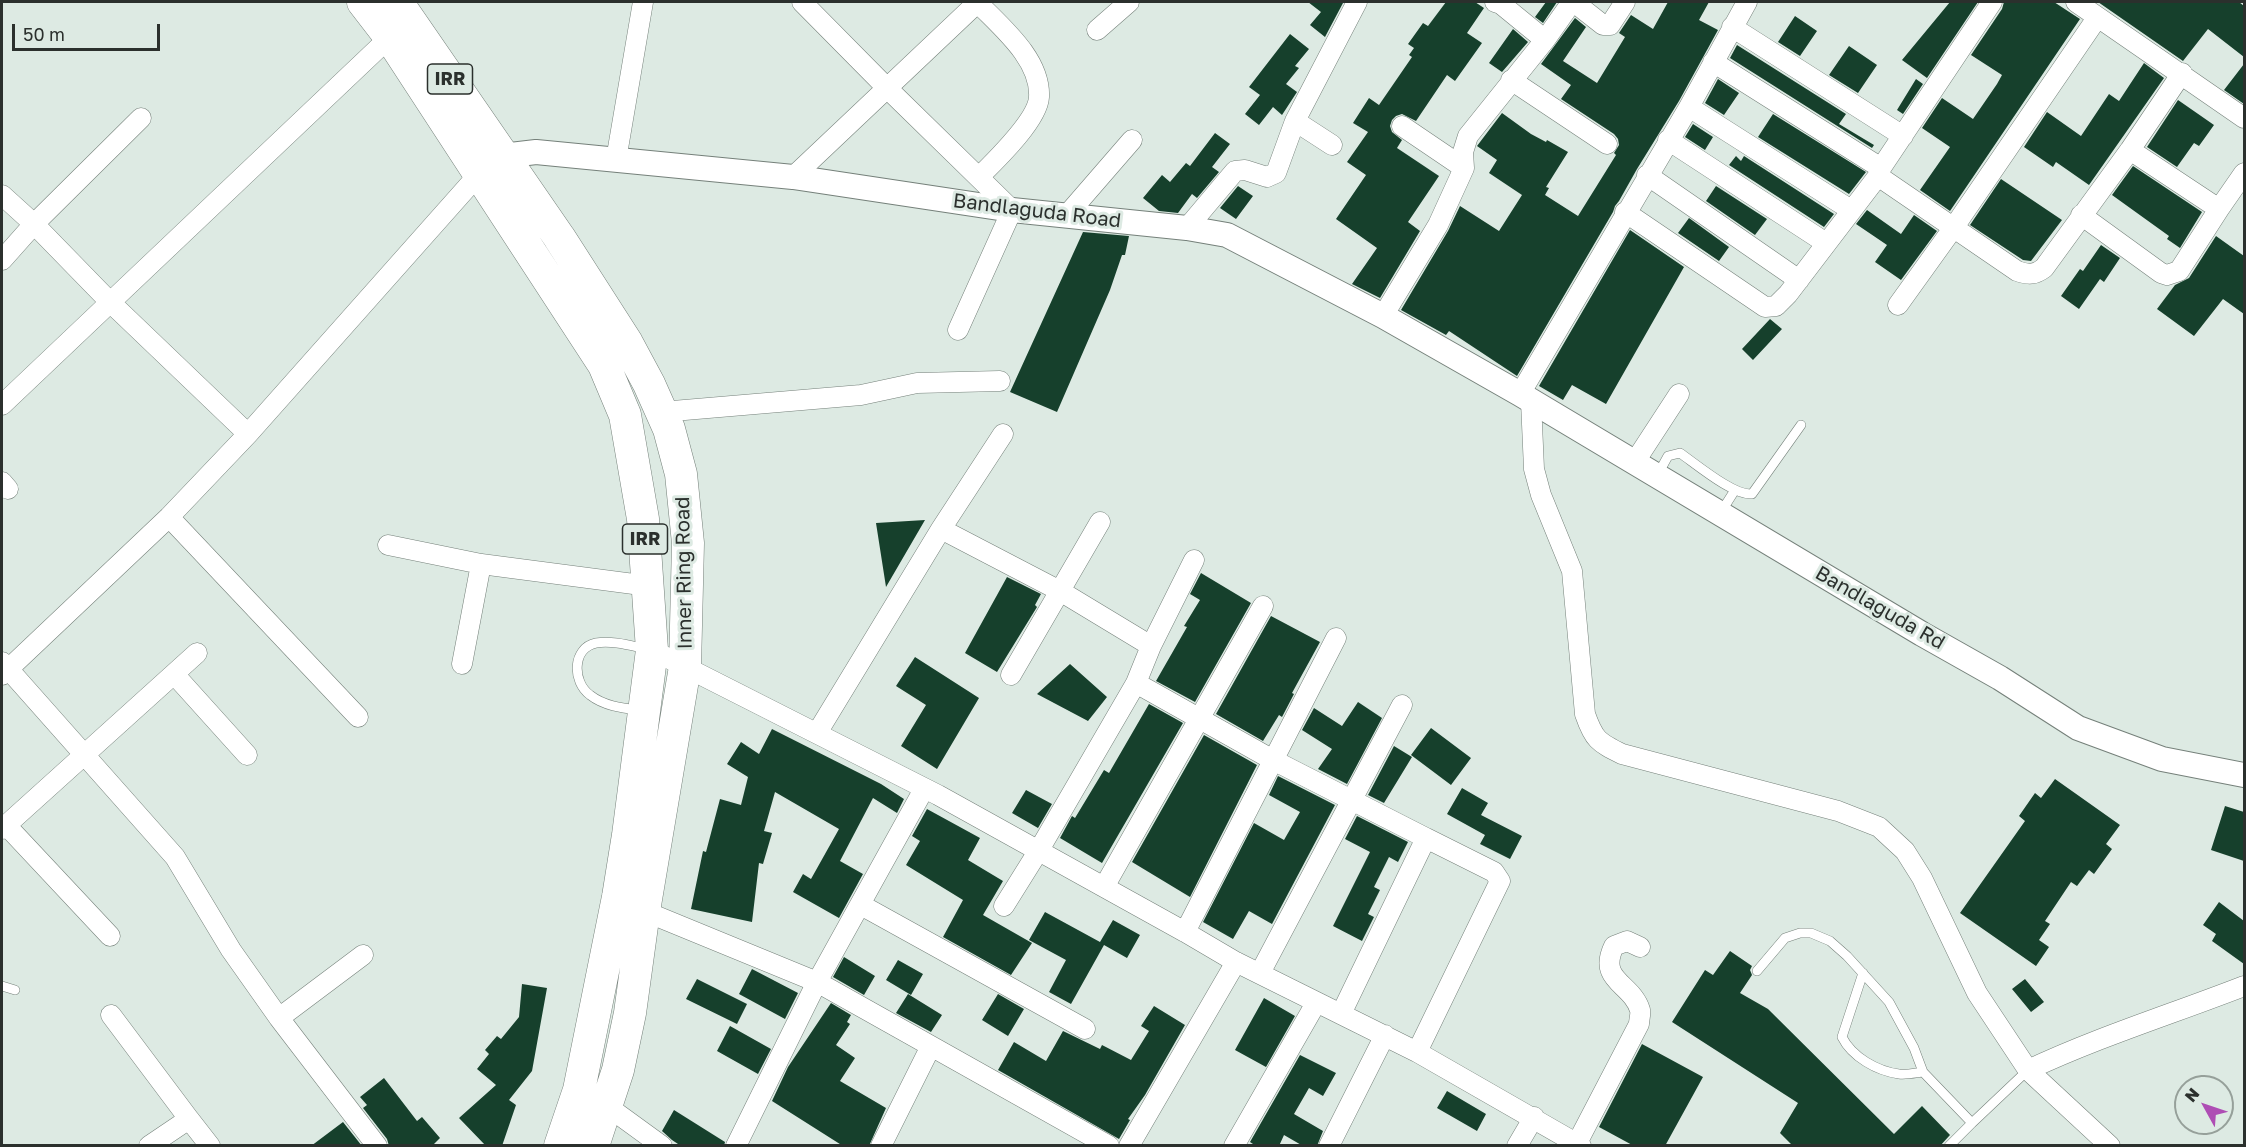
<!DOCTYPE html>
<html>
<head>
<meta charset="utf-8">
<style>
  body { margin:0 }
  #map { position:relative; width:2246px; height:1147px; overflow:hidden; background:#ddeae3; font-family:"Golos Text",sans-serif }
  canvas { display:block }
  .frame { position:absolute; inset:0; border:3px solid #2b302d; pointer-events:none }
  .north { position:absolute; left:2174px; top:1075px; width:60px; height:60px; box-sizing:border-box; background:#ddeae3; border:2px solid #96a09a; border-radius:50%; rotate:310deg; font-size:16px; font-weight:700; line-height:24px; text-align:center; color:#2b302d }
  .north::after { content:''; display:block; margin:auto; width:21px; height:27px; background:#ae4db4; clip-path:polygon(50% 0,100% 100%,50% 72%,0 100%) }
  .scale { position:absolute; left:12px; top:24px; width:148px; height:27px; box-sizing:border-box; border:3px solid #2b302d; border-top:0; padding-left:8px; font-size:18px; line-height:21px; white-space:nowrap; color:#2b302d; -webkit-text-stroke:4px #ddeae3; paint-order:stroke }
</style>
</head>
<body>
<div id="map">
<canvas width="2246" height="1147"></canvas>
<div class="frame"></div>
<div class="north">N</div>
<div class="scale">50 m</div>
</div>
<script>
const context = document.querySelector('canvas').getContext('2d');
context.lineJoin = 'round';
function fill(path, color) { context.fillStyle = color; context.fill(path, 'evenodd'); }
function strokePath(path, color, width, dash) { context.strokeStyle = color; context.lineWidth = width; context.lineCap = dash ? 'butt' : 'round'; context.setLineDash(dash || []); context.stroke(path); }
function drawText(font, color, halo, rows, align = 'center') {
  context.font = font + ' "Golos Text",sans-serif'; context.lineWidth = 6; context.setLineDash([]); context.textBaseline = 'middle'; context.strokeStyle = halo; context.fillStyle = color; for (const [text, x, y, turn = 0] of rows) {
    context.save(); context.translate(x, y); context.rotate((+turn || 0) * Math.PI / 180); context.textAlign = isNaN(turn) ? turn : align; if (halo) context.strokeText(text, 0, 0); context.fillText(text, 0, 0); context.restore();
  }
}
fill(new Path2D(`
  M 1308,2 L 1343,3 L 1325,37 L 1310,25 L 1321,12 Z
  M 1446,2 L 1475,2 L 1484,8 L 1467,33 L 1482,43 L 1455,81 L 1447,75 L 1416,121 L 1402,114 L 1396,116 L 1392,120 L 1390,126 L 1392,132 L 1402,140 L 1397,148 L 1439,176 L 1408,222 L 1420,231 L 1380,298 L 1352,284 L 1377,248 L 1336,219 L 1366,175 L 1347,162 L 1368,132 L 1353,123 L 1369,98 L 1379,105 L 1412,57 L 1409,55 L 1414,48 L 1408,44 L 1423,23 L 1428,26 Z
  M 1546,2 L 1557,2 L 1543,23 L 1535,17 Z
  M 1668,2 L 1709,2 L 1699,20 L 1718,30 L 1679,101 L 1637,169 L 1619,201 L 1615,206 L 1613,212 L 1517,376 L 1449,331 L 1446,335 L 1401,310 L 1448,231 L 1460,206 L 1499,231 L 1522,195 L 1489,173 L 1497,160 L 1477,146 L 1502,113 L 1531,134 L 1546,142 L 1547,140 L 1568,152 L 1546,187 L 1549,188 L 1545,195 L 1578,216 L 1616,155 L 1614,153 L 1619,145 L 1618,139 L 1614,134 L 1561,99 L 1571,85 L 1541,64 L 1575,18 L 1586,27 L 1563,61 L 1597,83 L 1625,37 L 1619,33 L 1631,15 L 1653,29 Z
  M 1950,2 L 1978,2 L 1927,78 L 1902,60 Z
  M 2004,2 L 2054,2 L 2080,19 L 1950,211 L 1920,190 L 1950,147 L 1922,128 L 1942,98 L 1973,119 L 1997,84 L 2002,75 L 1971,55 L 2002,9 Z
  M 2098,2 L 2239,2 L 2244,6 L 2244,57 L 2208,29 L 2183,61 Z
  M 1795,16 L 1817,31 L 1800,56 L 1778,42 Z
  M 1513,29 L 1528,42 L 1502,72 L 1489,63 Z
  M 1290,34 L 1309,49 L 1295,66 L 1299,68 L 1286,84 L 1297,92 L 1282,115 L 1273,107 L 1259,125 L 1245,114 L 1260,95 L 1249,87 Z
  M 1737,45 L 1846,114 L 1839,124 L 1874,145 L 1872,148 L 1730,58 Z
  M 1849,46 L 1877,65 L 1858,93 L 1829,75 Z
  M 2144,63 L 2164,78 L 2089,185 L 2056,162 L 2053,167 L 2024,147 L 2047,112 L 2081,136 L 2109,94 L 2119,101 Z
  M 2244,64 L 2244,104 L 2224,90 Z
  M 1718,79 L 1739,93 L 1724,115 L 1705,103 Z
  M 1916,79 L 1923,84 L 1903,114 L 1897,110 Z
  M 2178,100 L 2214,125 L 2199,146 L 2194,143 L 2177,167 L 2147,147 Z
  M 1773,114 L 1866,172 L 1849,194 L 1758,137 Z
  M 1693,124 L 1713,137 L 1705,150 L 1685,137 Z
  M 1215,133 L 1230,144 L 1212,167 L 1219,172 L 1197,198 L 1192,194 L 1178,213 L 1159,211 L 1143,198 L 1162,175 L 1170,182 L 1186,163 L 1190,166 Z
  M 1736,156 L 1741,161 L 1744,156 L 1834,214 L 1824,227 L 1729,165 Z
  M 2133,166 L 2202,212 L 2180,248 L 2167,239 L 2169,236 L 2112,195 Z
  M 2001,179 L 2062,220 L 2031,261 L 2023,260 L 1970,225 Z
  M 1238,186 L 1253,196 L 1236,219 L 1220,208 Z
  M 1716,186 L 1767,219 L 1755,235 L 1706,201 Z
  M 1867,210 L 1901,234 L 1914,215 L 1937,231 L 1901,280 L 1875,262 L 1887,245 L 1856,224 Z
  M 1689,218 L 1729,247 L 1719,261 L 1678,233 Z
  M 1630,230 L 1684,267 L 1606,404 L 1572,385 L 1563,400 L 1539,386 Z
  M 1083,232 L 1129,236 L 1125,255 L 1122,255 L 1110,290 L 1057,412 L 1010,392 Z
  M 2216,236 L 2244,256 L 2244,314 L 2223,299 L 2194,336 L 2157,309 L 2175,285 L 2189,278 Z
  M 2101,245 L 2120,258 L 2104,282 L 2100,279 L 2079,309 L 2061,296 L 2080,269 L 2083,271 Z
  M 1770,319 L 1782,329 L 1753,360 L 1742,349 Z
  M 925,520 L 886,587 L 876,523 Z
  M 1201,573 L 1251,603 L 1195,702 L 1156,681 L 1187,627 L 1184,626 L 1200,600 L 1190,594 Z
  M 1007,577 L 1041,594 L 1035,605 L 1037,607 L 997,672 L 965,653 Z
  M 1271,616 L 1320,642 L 1292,693 L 1294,694 L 1282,717 L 1279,715 L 1263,741 L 1216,714 Z
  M 915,657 L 979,698 L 937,769 L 901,746 L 926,705 L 896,686 Z
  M 1070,664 L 1107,697 L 1088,721 L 1037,694 Z
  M 1358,702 L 1382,718 L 1347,784 L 1318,769 L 1332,749 L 1302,730 L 1314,708 L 1342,726 Z
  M 1149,704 L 1183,723 L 1102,863 L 1060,838 L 1072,816 L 1075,818 L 1104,770 L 1109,773 Z
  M 1431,728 L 1471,758 L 1451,785 L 1411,755 Z
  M 772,729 L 881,784 L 904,799 L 897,813 L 873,798 L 840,861 L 863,874 L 839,918 L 793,892 L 803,874 L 811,879 L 839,829 L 775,792 L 764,831 L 772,833 L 763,864 L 759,863 L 752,922 L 691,909 L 703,851 L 706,852 L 720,799 L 741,805 L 748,777 L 727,764 L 741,742 L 759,754 Z
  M 1204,735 L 1257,765 L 1190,897 L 1132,862 Z
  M 1394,746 L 1412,757 L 1384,803 L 1368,795 Z
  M 1278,776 L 1335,805 L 1272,924 L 1249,911 L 1233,939 L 1203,922 L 1254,823 L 1284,840 L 1300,812 L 1269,795 Z
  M 2055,779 L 2120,825 L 2106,844 L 2112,849 L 2094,874 L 2089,870 L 2077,886 L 2071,882 L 2045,921 L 2050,924 L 2039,940 L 2049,947 L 2036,966 L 1960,913 L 2025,821 L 2019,816 L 2035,793 L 2041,798 Z
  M 1462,788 L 1488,803 L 1481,815 L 1522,836 L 1510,859 L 1480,844 L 1485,835 L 1447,814 Z
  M 1026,790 L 1052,804 L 1038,828 L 1012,813 Z
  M 2225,806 L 2244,812 L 2244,861 L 2211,850 Z
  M 927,809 L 980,838 L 968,860 L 1003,881 L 983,915 L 1032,943 L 1011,975 L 943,937 L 963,900 L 906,865 L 920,841 L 912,836 Z
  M 1357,816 L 1408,842 L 1398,862 L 1389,857 L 1374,887 L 1380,890 L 1368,914 L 1374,917 L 1362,941 L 1333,926 L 1370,852 L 1345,839 Z
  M 2219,902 L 2244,921 L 2244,964 L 2212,941 L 2216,934 L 2203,925 Z
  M 1045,912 L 1100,942 L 1113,920 L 1140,935 L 1127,958 L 1104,945 L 1071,1004 L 1049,992 L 1066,960 L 1029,940 Z
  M 1730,951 L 1752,966 L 1750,970 L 1752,975 L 1740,993 L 1768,1009 L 1894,1134 L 1922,1106 L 1950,1135 L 1940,1146 L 1793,1146 L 1780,1133 L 1798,1103 L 1672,1022 L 1705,970 L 1713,975 Z
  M 844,957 L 875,976 L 864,995 L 833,977 Z
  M 898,960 L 923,974 L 911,995 L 886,980 Z
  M 752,969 L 798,993 L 785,1019 L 739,994 Z
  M 697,979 L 747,1004 L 737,1024 L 686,999 Z
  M 2025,979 L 2044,1002 L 2031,1012 L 2012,989 Z
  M 522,984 L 547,988 L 532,1071 L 509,1100 L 516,1105 L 502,1146 L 486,1146 L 459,1118 L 496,1085 L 477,1069 L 489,1054 L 485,1050 L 497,1036 L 501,1039 L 519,1017 Z
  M 908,994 L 942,1015 L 931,1032 L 896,1013 Z
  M 998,994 L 1024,1009 L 1008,1036 L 982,1020 Z
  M 1264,998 L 1295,1016 L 1266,1067 L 1235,1050 Z
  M 831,1003 L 851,1015 L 847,1022 L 850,1024 L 836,1045 L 855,1058 L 840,1081 L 886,1108 L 869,1146 L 843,1146 L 772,1101 L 788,1067 Z
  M 1154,1006 L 1185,1025 L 1145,1095 L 1128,1119 L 1130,1120 L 1119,1139 L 998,1070 L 1014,1042 L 1046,1061 L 1063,1031 L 1100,1049 L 1102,1045 L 1131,1060 L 1149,1031 L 1141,1026 Z
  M 730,1026 L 771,1049 L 758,1074 L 717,1051 Z
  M 1642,1044 L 1703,1077 L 1665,1146 L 1634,1146 L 1599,1127 Z
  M 1300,1055 L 1336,1073 L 1323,1096 L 1309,1088 L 1294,1114 L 1323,1131 L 1317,1146 L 1303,1146 L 1284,1135 L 1279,1146 L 1256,1146 L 1250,1142 Z
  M 384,1078 L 417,1121 L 422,1117 L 440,1138 L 432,1146 L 389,1146 L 387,1139 L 363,1108 L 367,1105 L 360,1097 Z
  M 1447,1091 L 1486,1114 L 1477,1131 L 1437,1108 Z
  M 674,1110 L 725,1142 L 724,1146 L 681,1146 L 672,1140 L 662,1131 Z
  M 343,1122 L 362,1146 L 311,1146 Z`), '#16402c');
const service = new Path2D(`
  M 1658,474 L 1668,456 L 1680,453 C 1696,464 1734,496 1752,494 L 1801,425
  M 1721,512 L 1735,490
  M 639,710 C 622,708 604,706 590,695 C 572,682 572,648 596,643 C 612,640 632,646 647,649
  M 1757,971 L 1785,938 L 1800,933 L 1811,933 L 1830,941 L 1847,956 L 1889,1002 L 1914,1048 L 1923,1072 L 1972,1123 L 2028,1070
  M 1863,973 L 1842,1037 C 1852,1057 1877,1071 1899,1074 C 1906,1075 1915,1073 1923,1072
  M 2,986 L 15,990
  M 1949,1146 L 1972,1123`);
const minor = new Path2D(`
  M 802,2 L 888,89 L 1012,210 L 958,330
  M 977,2 C 1001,27 1041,59 1039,97 C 1038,120 995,161 979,177
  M 1495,2 L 1501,4 L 1545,40
  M 2076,2 L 2244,118
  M 1732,27 L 1903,136
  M 1097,30 L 1129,2
  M 1713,62 L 1881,168
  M 1511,80 L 1607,144
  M 1689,107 L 1851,210
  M 1295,121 L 1332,145
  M 1402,126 L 1464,168 L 1463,152 L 1468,136 L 1545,40 L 1569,6 L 1575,3 L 1603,25 L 1610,25 L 1625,2
  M 1668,140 L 1826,243
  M 616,160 L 643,2
  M 1647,175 L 1799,280
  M 1878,176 L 2017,271 C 2028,275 2035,275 2044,268 L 2130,150 L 2182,73
  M 793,177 L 978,2
  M 2,195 L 34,224 L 109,301 L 248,434
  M 2219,209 L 2244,173
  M 1625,212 L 1765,307 L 1776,306 L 1788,294 L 1878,176 L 1881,168 L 1992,2
  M 1067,215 L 1132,140
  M 2081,215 L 2161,273 L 2167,275 L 2179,271 L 2219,209 L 2130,150
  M 1187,228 L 1235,171 L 1245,170 L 1267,177 L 1276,173 L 1295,121 L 1357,2
  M 2,260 L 34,224 L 141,118
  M 1898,305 L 1954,227 L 2097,18
  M 1383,316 L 1438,225 L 1464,168
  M 1520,394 L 1689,107 L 1747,2
  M 1531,401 L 1534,469 L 1541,495 L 1572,571 L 1585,714 C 1594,740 1598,742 1622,754 L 1838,811 L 1879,827 L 1905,851 L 1922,878 L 1977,993 L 2028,1070 L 2110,1146
  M 2,405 L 390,37
  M 661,412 L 861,395 L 917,383 L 1000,381
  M 1634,463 L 1679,394
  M 2,482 L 8,489
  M 169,517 L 358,717
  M 941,529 L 1060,591 L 1151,646
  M 388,545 L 481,564 L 649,586
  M 652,650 L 938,795 L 1185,932 L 1236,962 L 1417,1052 L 1581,1146
  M 2,662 L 175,857 L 231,950 L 279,1018 L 377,1146
  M 462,664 L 481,564
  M 174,674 L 247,755
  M 2,675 L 169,517 L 248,434 L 479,174
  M 1011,675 L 1100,522
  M 1136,683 L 1273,760 L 1426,838
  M 817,733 L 941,529 L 1003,434
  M 6,825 L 110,936
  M 2,829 L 197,653
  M 1104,887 L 1263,606
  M 861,905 L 1085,1029
  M 1004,906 L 1039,850 L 1136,683 L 1151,646 L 1194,560
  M 644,911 L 817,982 L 1109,1146
  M 1185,932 L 1336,638
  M 1260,973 L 1402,705
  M 1341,1014 L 1426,838 L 1494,872 L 1500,881 L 1417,1052
  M 111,1015 L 189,1119 L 149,1146
  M 279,1018 L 363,955
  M 2028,1070 C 2098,1037 2172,1014 2244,986
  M 607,1106 L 662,1146
  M 189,1119 L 210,1146
  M 1577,1143 L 1639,1024 C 1639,1020 1641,1014 1640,1010 C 1632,983 1597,981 1614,946 L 1627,941 L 1640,947
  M 736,1146 L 817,982 L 924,789
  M 881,1146 L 931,1046
  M 1129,1146 L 1236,962
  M 1234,1146 L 1316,1003
  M 1329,1146 L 1385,1035
  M 1517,1146 L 1534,1117`);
const tertiary = new Path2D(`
  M 502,156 L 536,152 L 793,177 L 1012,210 L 1187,228 L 1227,235 L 1383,316 L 1520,394 L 1922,634 L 2000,678 L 2078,728 L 2162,759 L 2244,775`);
const trunk = new Path2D(`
  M 363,2 L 390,37 L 604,365 L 625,415 L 643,519 L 652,650 L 628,835 L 618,897 L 579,1090 L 560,1146
  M 397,2 L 559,237 L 627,343 L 649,384 L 669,429 L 681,474 L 688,543 L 685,667 L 644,911 L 630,1013 L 618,1070 L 593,1146`);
strokePath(service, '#75807a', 10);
strokePath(minor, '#75807a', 21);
strokePath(tertiary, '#75807a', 26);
strokePath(trunk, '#75807a', 33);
strokePath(service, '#fff', 9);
strokePath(minor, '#fff', 20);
strokePath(tertiary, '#fff', 24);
strokePath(trunk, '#fff', 32);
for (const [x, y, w] of [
  [450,79,45],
  [645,539,45]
]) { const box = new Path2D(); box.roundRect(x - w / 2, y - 15, w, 30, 4.5); context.fillStyle = '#ddeae3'; context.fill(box); strokePath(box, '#2b302d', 1.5); }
drawText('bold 18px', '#2b302d', null, [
  ["IRR",450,79],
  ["IRR",645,539]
]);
drawText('20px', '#2b302d', '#ddeae3', [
  ["Bandlaguda Road",1037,211,7],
  ["Inner Ring Road",684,573,-91],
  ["Bandlaguda Rd",1880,608,30]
]);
</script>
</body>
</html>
